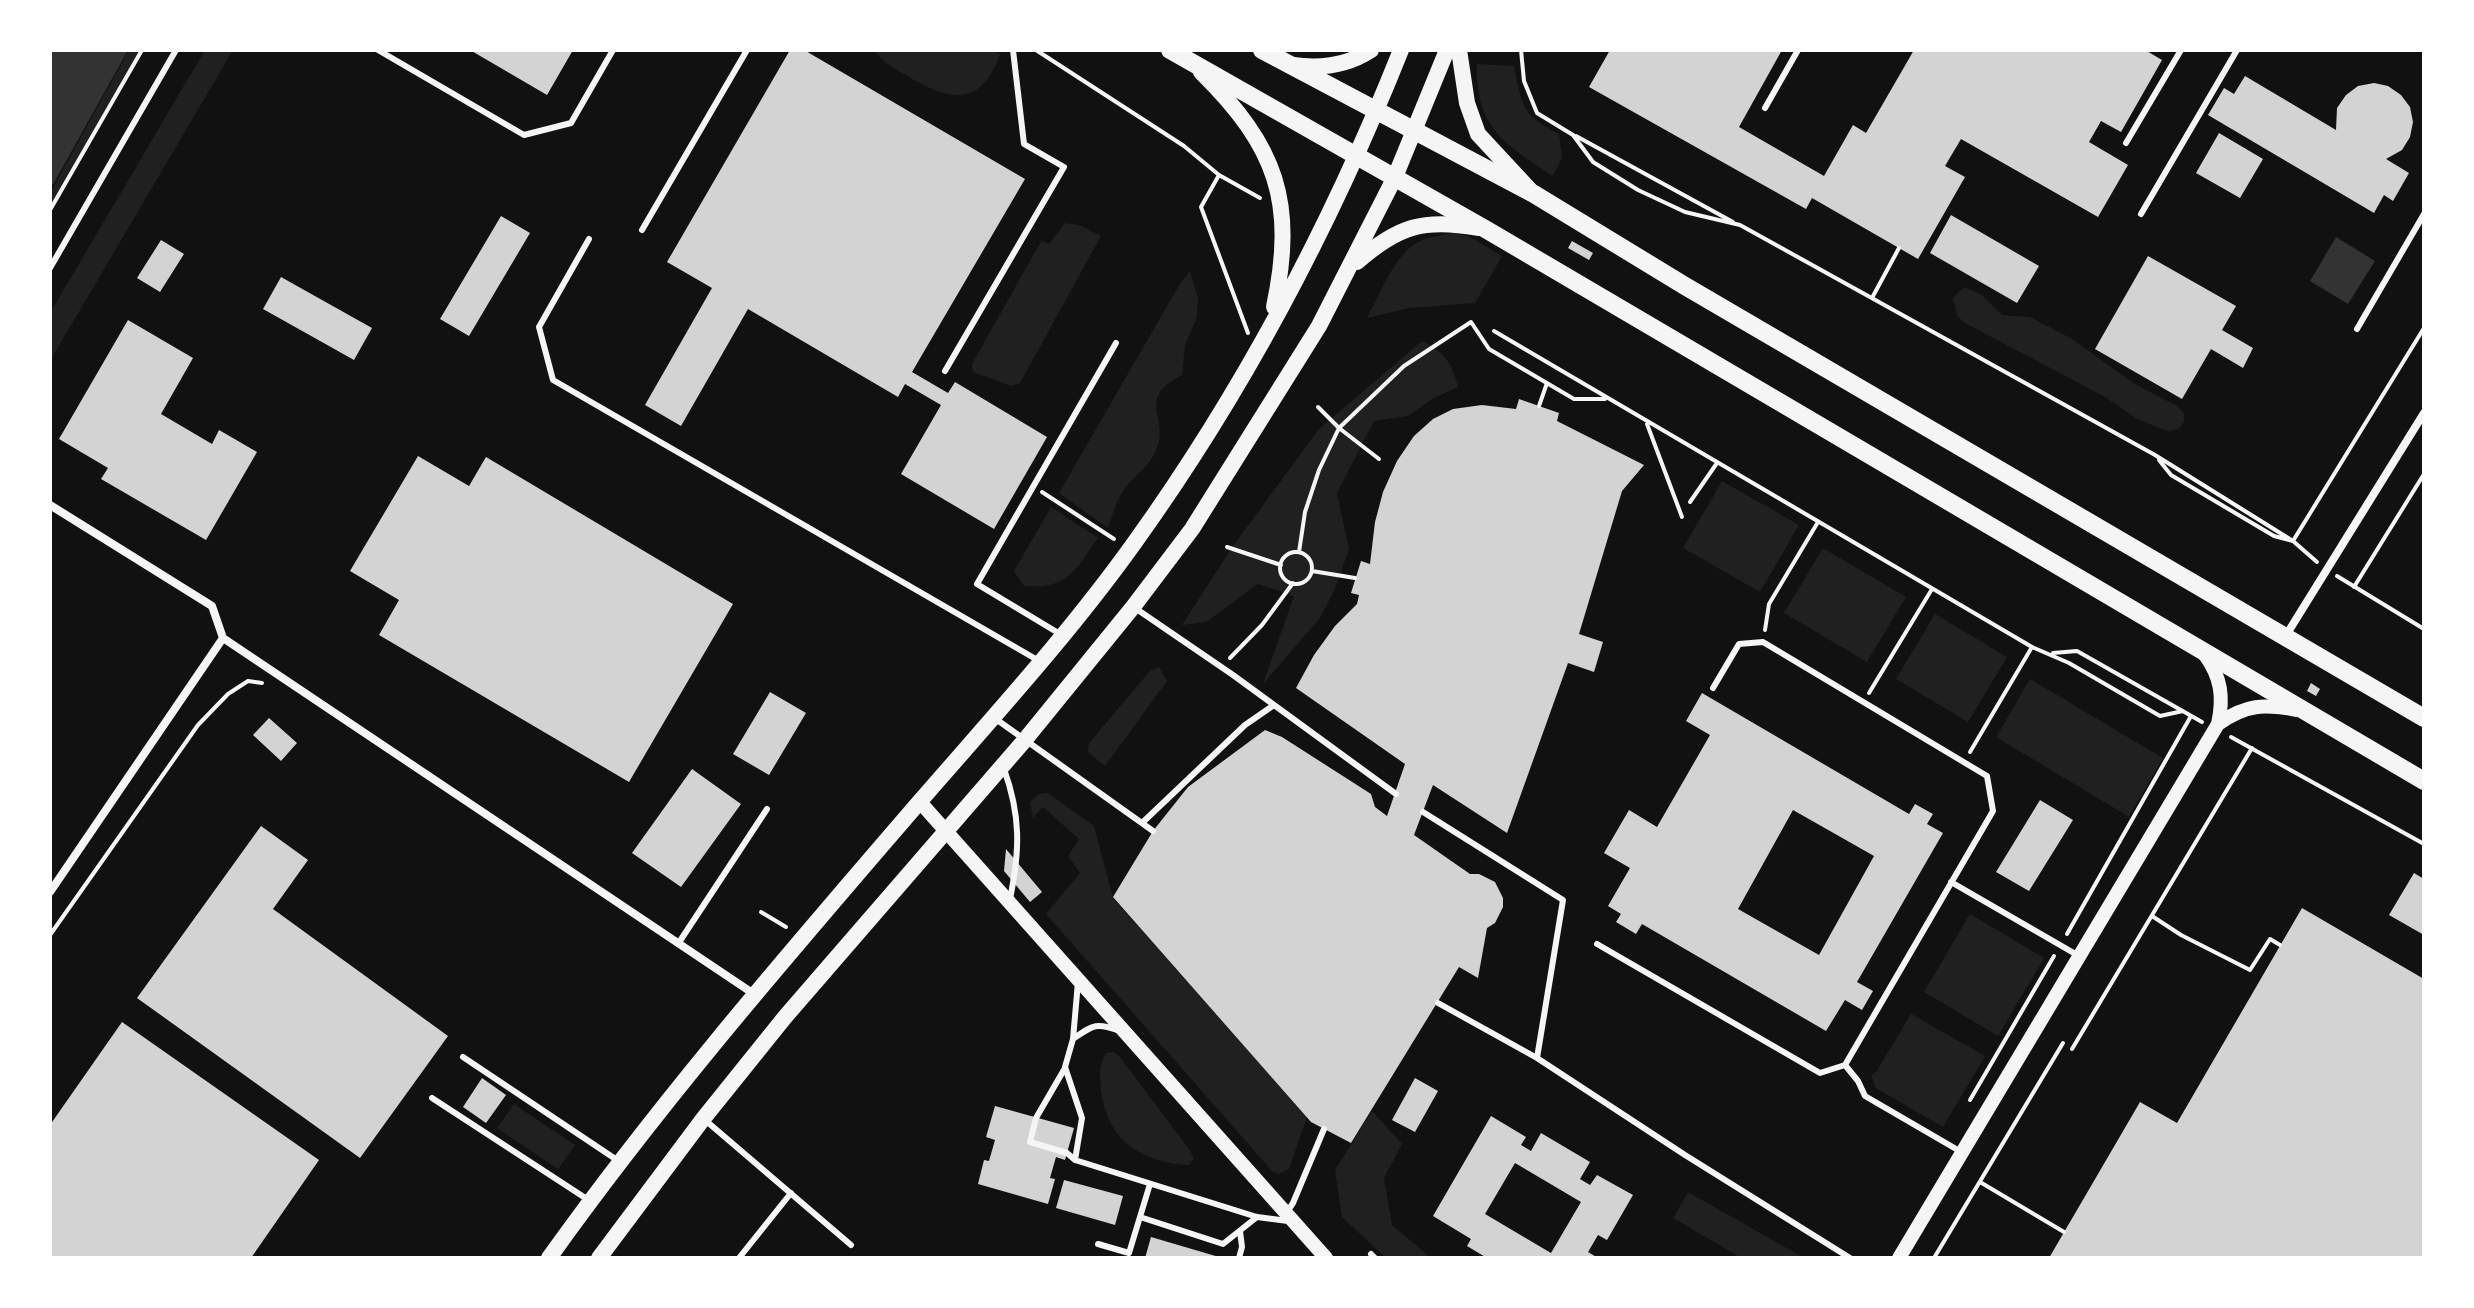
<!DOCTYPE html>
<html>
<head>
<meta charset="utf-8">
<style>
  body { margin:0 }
  #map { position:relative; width:2474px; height:1308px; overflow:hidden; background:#111; font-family:Inter,sans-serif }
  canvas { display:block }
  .frame { position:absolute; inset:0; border:52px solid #fff; pointer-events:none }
</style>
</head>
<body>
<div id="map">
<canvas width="2474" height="1308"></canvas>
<div class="frame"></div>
</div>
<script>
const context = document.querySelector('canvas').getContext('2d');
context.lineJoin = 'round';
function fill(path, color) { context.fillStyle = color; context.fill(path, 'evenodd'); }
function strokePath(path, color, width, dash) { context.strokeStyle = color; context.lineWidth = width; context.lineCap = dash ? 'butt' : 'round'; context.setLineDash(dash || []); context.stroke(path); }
fill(new Path2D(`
  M 129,50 L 141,50 L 50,208 L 50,193 Z
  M 205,50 L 233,50 L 50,361 L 50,313 Z
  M 875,50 L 993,50 L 1000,54 C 981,109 947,101 904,74 C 893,67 881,62 875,50 Z
  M 1477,64 L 1514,66 C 1522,107 1522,115 1559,134 L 1562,158 L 1553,176 C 1505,144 1475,128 1477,64 Z
  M 1065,223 L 1079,225 L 1101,236 L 1020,383 L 1011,386 L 973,372 L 972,364 L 1035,252 L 1042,241 L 1049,244 Z
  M 1452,233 L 1468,236 L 1502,256 L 1475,303 L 1409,308 L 1367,318 C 1380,295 1392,259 1415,244 C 1426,237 1439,236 1452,233 Z
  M 1190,271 L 1198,298 L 1197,317 L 1185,345 L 1182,375 C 1132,401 1174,418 1154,455 C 1145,470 1129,480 1122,493 C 1115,504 1112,517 1108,528 L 1059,493 L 1181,282 Z
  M 1964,287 L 1982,295 L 2002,315 L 2030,317 L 2072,339 L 2135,384 L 2177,406 L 2184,413 L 2184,422 L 2179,429 L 2170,431 L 2161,429 L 2136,418 L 2105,397 L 1965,323 L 1958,317 L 1953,298 Z
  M 1422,341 C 1445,352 1452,363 1458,387 L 1432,399 L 1408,416 L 1374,421 L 1337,493 L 1349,549 L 1334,591 L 1320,618 L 1263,684 L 1294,596 L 1258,584 L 1206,622 L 1182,625 L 1233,546 L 1319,429 Z
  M 1722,481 L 1799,525 L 1760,592 L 1683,548 Z
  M 1051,507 L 1098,538 C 1075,570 1068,590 1024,586 L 1014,571 Z
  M 1823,548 L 1906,597 L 1867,662 L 1784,613 Z
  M 1935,614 L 2007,657 L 1968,722 L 1896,679 Z
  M 1159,667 L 1167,681 L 1105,766 L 1088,752 L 1089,743 L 1150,671 Z
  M 2030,679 L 2163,758 L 2129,817 L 1996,737 Z
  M 1048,793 L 1094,826 L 1113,898 L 1307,1117 L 1289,1169 L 1279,1174 L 1273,1172 L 1046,914 L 1080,873 L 1068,856 L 1079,839 L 1043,807 L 1033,818 L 1030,802 L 1039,794 Z
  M 1970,914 L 2044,958 L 1998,1036 L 1924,992 Z
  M 1911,1014 L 1985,1056 L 1943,1127 L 1876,1088 L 1871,1075 L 1876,1072 Z
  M 1114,1052 L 1120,1057 L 1189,1149 L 1194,1158 L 1189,1165 C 1141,1163 1107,1140 1101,1090 C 1100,1075 1098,1067 1106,1053 Z
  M 514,1104 L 575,1145 L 558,1169 L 497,1128 Z
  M 1372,1111 L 1402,1144 L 1384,1178 L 1392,1225 L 1431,1258 L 1386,1258 L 1342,1217 L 1335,1170 Z
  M 1688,1192 L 1804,1258 L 1735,1258 L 1738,1256 L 1673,1218 Z`), '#202020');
fill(new Path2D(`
  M 50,50 L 128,50 L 50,190 Z
  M 2336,237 L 2375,261 L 2348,304 L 2310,281 Z`), '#333');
fill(new Path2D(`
  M 470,50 L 573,50 L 547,95 Z
  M 790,50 L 804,50 L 1025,179 L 912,372 L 948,393 L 955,382 L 1047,437 L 994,529 L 901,474 L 941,405 L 905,384 L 898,397 L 748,309 L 681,426 L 645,405 L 712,288 L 667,262 Z
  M 1610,50 L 1782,50 L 1739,127 L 1824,176 L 1853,125 L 1866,133 L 1914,50 L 2145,50 L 2162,60 L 2121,132 L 2101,121 L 2089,142 L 2128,165 L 2098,217 L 1961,139 L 1945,166 L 1965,177 L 1918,259 L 1812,198 L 1806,209 L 1589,87 Z
  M 2245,76 L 2336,130 L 2337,108 L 2346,95 L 2358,86 L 2374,83 L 2388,86 L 2401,95 L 2410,107 L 2413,122 L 2410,137 L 2402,150 L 2386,159 L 2409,173 L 2393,201 L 2384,195 L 2374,213 L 2208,115 L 2224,88 L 2234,94 Z
  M 2219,133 L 2263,159 L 2240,198 L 2196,173 Z
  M 1951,215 L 2039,266 L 2017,303 L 1930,253 Z
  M 501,216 L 530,233 L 469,336 L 440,319 Z
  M 161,240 L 184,254 L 160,292 L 137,278 Z
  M 1572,241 L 1593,253 L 1589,260 L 1568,248 Z
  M 2148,256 L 2236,306 L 2222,330 L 2253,348 L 2243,368 L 2211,349 L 2182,399 L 2095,349 Z
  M 281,277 L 372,328 L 354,360 L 263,309 Z
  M 128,320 L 193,358 L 161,414 L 212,444 L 219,430 L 257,452 L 206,540 L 101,479 L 108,468 L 59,439 Z
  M 1519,399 L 1559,413 L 1557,421 L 1644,465 L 1622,491 L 1579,634 L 1603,642 L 1594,672 L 1568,663 L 1507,833 L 1433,785 L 1414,835 L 1470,874 L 1479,874 L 1495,882 L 1503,898 L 1503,907 L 1495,923 L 1487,928 L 1478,978 L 1459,967 L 1351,1143 L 1311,1122 L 1113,897 L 1153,831 L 1188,787 L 1265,730 L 1282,737 L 1371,794 L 1375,807 L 1387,816 L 1405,764 L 1296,688 L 1314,655 L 1335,626 L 1357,604 L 1359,595 L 1351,593 L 1361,561 L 1370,564 L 1375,522 L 1383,492 L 1397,461 L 1414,436 L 1433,419 L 1453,409 L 1482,405 L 1516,409 Z
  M 418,456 L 469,486 L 486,457 L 733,604 L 629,782 L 379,635 L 399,600 L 350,571 Z
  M 2311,683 L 2320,689 L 2316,696 L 2307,691 Z
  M 770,692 L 806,713 L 769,775 L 733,754 Z
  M 1702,693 L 1909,814 L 1915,804 L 1933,814 L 1927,824 L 1943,833 L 1857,982 L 1873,991 L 1862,1010 L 1845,1000 L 1826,1031 L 1642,924 L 1636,934 L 1616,922 L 1621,914 L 1608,906 L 1630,868 L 1604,853 L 1629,810 L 1657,827 L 1710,735 L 1686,721 ZM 1793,810 L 1874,856 L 1819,955 L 1738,909 Z
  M 269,718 L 297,743 L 281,761 L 253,735 Z
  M 692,769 L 741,804 L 681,887 L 632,853 Z
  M 2040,800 L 2073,820 L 2029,891 L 1996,872 Z
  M 261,826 L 308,860 L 273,909 L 448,1036 L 360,1158 L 137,998 Z
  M 1006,849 L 1042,892 L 1030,902 L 1004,871 Z
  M 2414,873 L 2424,879 L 2424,935 L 2389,915 Z
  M 2302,908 L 2424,979 L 2424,1258 L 2049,1258 L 2140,1102 L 2177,1123 Z
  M 122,1022 L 319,1160 L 251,1258 L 50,1258 L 50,1125 Z
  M 482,1078 L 506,1095 L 486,1123 L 463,1107 Z
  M 1415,1078 L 1438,1091 L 1415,1132 L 1392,1120 Z
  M 995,1106 L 1074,1128 L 1065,1160 L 1056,1157 L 1050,1178 L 1055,1179 L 1048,1204 L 978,1184 L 984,1160 L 989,1161 L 995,1140 L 986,1137 Z
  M 1491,1116 L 1526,1137 L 1521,1145 L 1531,1151 L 1541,1133 L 1590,1162 L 1580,1179 L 1590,1185 L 1597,1175 L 1633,1195 L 1607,1240 L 1598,1235 L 1588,1252 L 1598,1258 L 1487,1258 L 1467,1246 L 1471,1239 L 1433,1216 ZM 1515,1163 L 1581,1202 L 1551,1253 L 1485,1214 Z
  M 1064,1180 L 1123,1196 L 1115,1225 L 1056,1208 Z
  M 1151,1237 L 1219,1257 L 1218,1258 L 1145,1258 Z`), '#d3d3d3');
strokePath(new Path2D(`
  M 1036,50 L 1184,146 L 1219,175 L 1260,198
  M 1521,50 L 1524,81 L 1537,113 L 1573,135 L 1593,162 L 1638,190 L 1685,212 L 1740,225 L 2155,455 L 2293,541 L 2317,562
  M 1576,136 L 1733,222
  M 1219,175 L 1201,207 L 1248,333
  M 50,210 L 142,50
  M 1872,298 L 1899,248
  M 1494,331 L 2032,647 L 2069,663 L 2160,716 L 2183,711
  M 1539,406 L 1547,383
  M 1318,407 L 1339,428 L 1379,459
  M 1647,424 L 1682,517
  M 2159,460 L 2171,475 L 2274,536 L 2293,541 L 2424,328
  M 1042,492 L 1114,539
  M 1690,502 L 1717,463
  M 1227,547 L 1281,565
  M 1299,552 L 1305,512 L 1319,470 L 1339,428 L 1404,366 L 1471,322 L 1489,349 L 1574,399 L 1605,399
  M1280 568a16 16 0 1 1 32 0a16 16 0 1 1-32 0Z
  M 1312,571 L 1355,578
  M 2337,576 L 2424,629
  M 2354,587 L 2424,474
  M 1765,630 L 1769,604 L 1818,522
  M 2053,653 L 2077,651 L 2202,722
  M 1230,658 L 1262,625 L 1293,583
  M 1869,693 L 1932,589
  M 2231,737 L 2424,844
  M 1970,752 L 2032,647
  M 761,912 L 786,927
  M 2152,916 L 2181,935 L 2250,970 L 2270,939 L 2280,945
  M 2067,934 L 2191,716
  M 50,935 L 198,725 L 228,694 L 248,681 L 262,683
  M 2072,1049 L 2252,748
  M 1970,1100 L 2054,956
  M 1980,1182 L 2064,1232
  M 1934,1258 L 2063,1043`), '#f5f5f5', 4);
strokePath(new Path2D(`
  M 378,50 L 524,135 L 571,123 L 613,50
  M 1765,108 L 1798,50
  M 2126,143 L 2181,50
  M 2141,214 L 2237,50
  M 642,230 L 747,50
  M 589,239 L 539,327 L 553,380 L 1041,662
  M 50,268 L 176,50
  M 2357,329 L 2424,214
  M 945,371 L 1064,167 L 1024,144 L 1013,50
  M 1135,608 L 1233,675 L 1396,794
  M 1060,634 L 977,584 L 1116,343
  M 1713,688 L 1739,644 L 1763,642 L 1987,776 L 1993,811 L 1845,1065 L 1858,1081 L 1865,1096 L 1963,1153
  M 993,717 L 1153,831
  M 1004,769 C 1021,816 1020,850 1010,899
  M 1423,812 L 1563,900 L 1537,1058
  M 1142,823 L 1245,725 L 1274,705
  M 1951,882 L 2079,956
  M 678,944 L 767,809
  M 1597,944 L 1820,1073 L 1845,1065
  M 1078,982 L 1073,1039 L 1065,1067 L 1082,1118 L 1075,1160 L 1257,1217 L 1288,1221
  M 1438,1003 L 1537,1058 L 1685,1155 L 1850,1258
  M 1073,1039 C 1093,1025 1096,1022 1120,1031
  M 463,1057 L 620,1162
  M 1065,1068 L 1036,1118 L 1030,1142 L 1067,1153 L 1075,1160
  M 432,1098 L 590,1201
  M 705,1120 L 851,1245
  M 1287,1212 L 1293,1203 L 1324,1129
  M 1140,1217 L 1223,1244 L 1257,1217
  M 1098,1244 L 1129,1253 L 1150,1184
  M 1371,1254 L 1375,1258
  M 739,1258 L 791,1193
  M 1239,1258 L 1242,1247 L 1240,1231`), '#f5f5f5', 6);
strokePath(new Path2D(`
  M 50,505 L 212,606 L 223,638 L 754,994
  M 2285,637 L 2424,413
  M 50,892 L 223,638`), '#f5f5f5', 8);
strokePath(new Path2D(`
  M 2218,724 C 2246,704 2264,704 2297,710
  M 920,802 L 1326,1258
  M 1899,1258 L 2218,724 C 2224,697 2221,677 2205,655`), '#f5f5f5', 14);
strokePath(new Path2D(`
  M 1459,50 L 1467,103 L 1478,134 L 1530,190
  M 1293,65 C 1320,69 1348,65 1371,50
  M 1201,72 C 1277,147 1296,202 1274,307
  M 1357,262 C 1398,226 1424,218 1478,228
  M 549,1258 C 663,1098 793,949 921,800 C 994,716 1070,633 1135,542 C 1244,390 1332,223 1401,50
  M 599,1258 L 703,1119 L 785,1017 L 1024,741 L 1133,607 L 1192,529 L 1319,326 L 1395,177 L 1447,50`), '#f5f5f5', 16);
strokePath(new Path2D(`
  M 1170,50 L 1487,230 L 2424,781
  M 1262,50 L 1534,194 L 1685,286 L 2424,718`), '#f5f5f5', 18);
</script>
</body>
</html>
